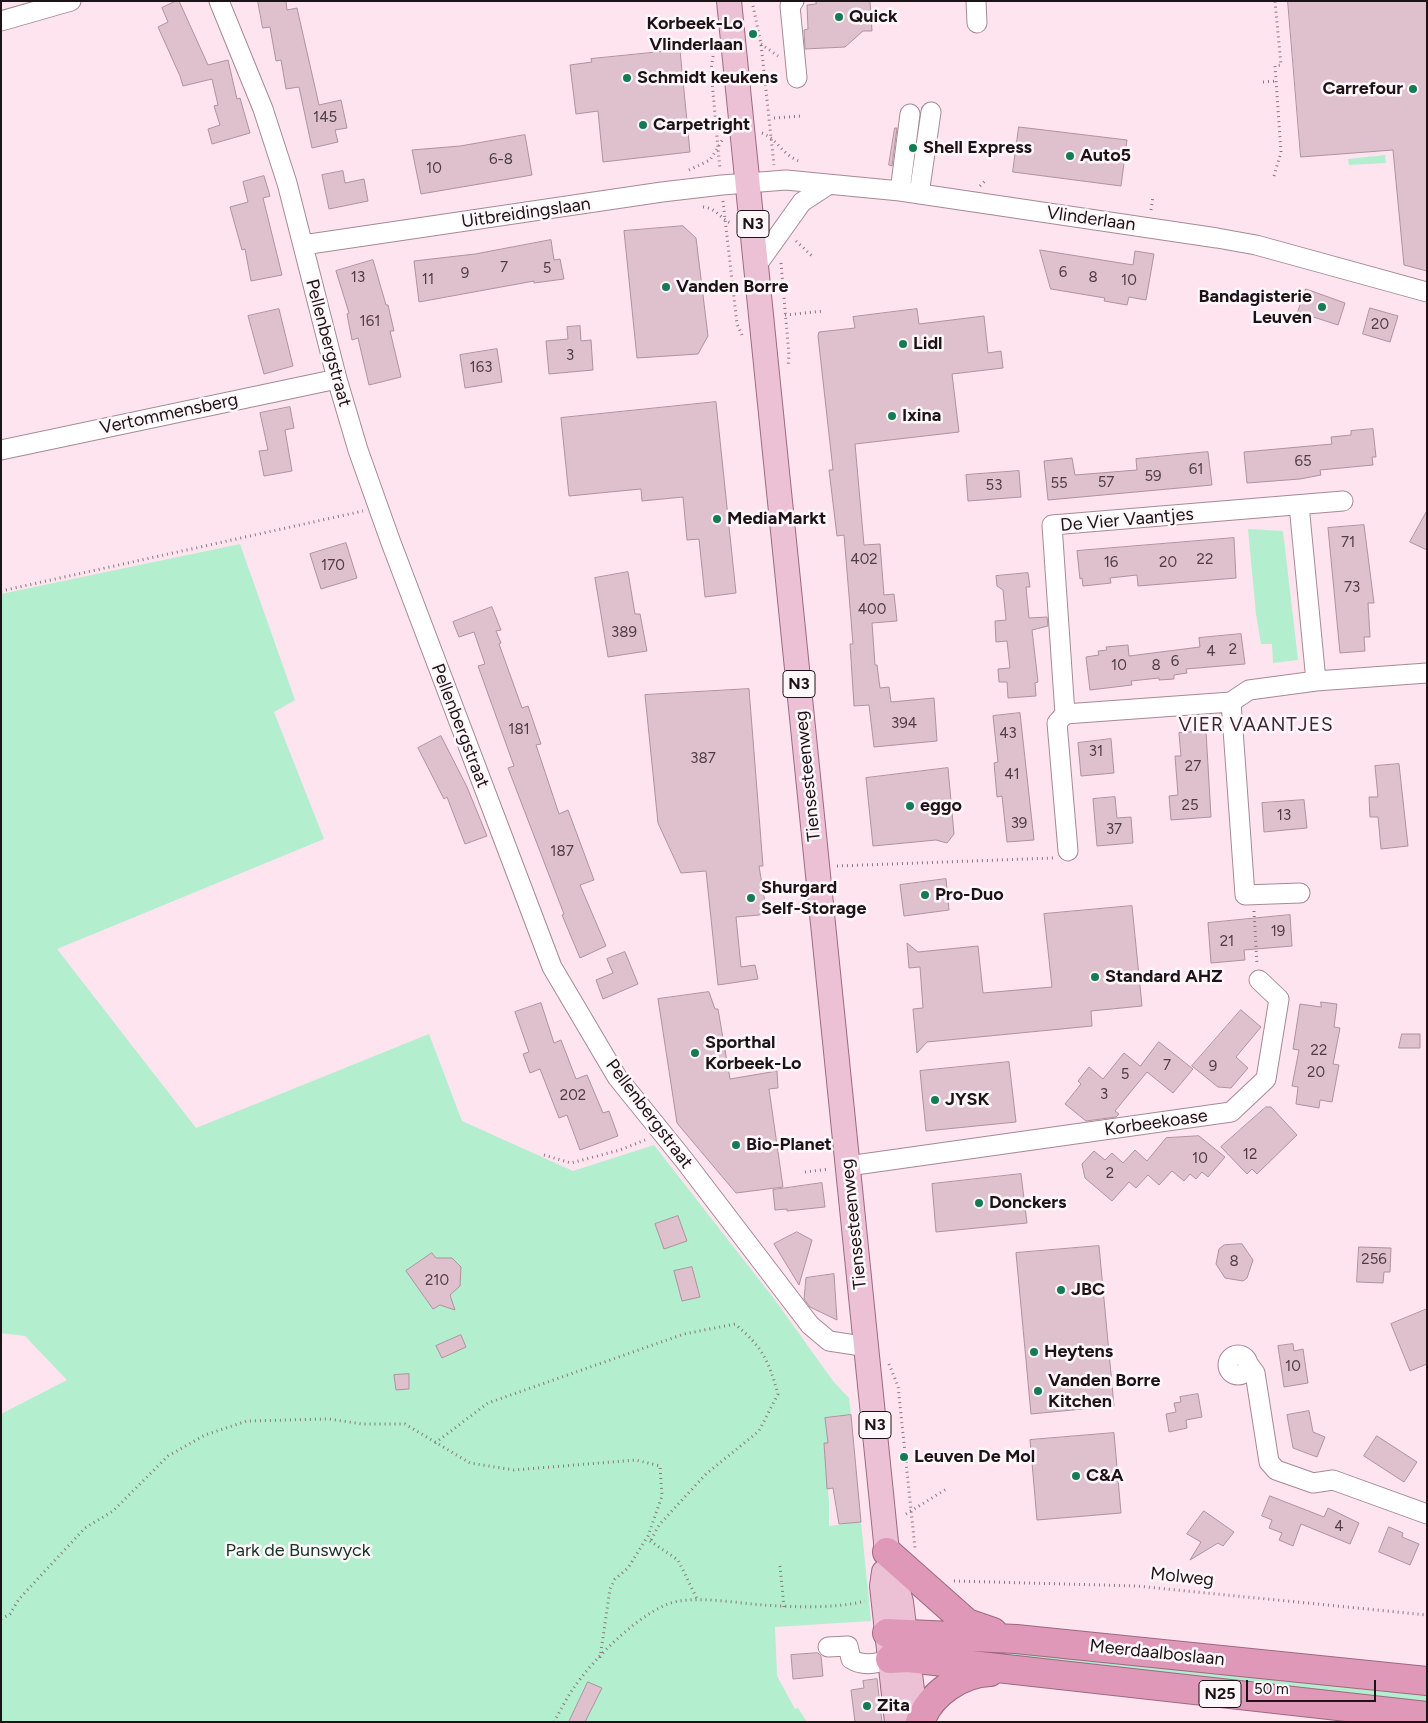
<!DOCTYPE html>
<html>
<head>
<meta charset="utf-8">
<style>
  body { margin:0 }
  #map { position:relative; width:1428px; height:1723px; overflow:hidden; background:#fee4ef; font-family:Figtree,sans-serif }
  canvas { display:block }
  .frame { position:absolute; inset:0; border:2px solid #1d1317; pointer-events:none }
  .scale { position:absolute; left:1246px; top:1680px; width:130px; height:22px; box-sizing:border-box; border:2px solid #1d1317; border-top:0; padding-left:6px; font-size:15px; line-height:18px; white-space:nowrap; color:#1d1317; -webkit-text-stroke:4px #fef7fa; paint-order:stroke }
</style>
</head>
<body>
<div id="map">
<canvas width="1428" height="1723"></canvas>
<div class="frame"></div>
<div class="scale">50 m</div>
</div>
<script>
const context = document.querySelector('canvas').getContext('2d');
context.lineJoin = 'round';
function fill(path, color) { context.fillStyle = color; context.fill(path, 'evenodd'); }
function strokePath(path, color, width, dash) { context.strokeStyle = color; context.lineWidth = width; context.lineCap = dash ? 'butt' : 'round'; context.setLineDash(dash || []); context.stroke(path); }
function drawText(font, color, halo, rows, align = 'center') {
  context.font = font + ' Figtree,sans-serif'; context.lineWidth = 5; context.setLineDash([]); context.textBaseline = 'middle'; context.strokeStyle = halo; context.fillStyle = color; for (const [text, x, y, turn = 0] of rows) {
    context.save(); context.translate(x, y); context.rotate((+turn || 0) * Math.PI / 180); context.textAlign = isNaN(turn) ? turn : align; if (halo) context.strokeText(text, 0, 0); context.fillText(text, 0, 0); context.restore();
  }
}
fill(new Path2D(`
  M 1385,155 L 1386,163 L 1349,165 L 1348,159 Z
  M 1248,529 L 1283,531 L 1298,660 L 1273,663 L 1272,644 L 1261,644 L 1256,614 Z
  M 240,544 L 295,700 L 274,712 L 324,839 L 57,949 L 196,1128 L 429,1034 L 462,1121 L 573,1171 L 654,1145 L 775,1300 L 833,1381 L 849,1398 L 851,1415 L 825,1418 L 828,1443 L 824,1443 L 827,1466 L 825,1467 L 829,1501 L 829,1526 L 861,1522 L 871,1621 L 775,1627 L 777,1676 L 795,1709 L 798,1708 L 807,1722 L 1,1722 L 1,1414 L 67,1380 L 25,1336 L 1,1333 L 1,594 Z
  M 939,1642 L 1427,1693 L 1427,1709 L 940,1655 Z`), '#b3eecf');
const building = new Path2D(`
  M 176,1 L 179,1 L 208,65 L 228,60 L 237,99 L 240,98 L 250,133 L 212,144 L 208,129 L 220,125 L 214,106 L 218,105 L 212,79 L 183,86 L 180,76 L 158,27 L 168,22 L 162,8 Z
  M 258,1 L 286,1 L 287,10 L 297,8 L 319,105 L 341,100 L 347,128 L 335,130 L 338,142 L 312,148 L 299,87 L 286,89 L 281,60 L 276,61 L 270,27 L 263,28 Z
  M 816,1 L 870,1 L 872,31 L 863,31 L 845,47 L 805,49 L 804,30 L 808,29 L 807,5 L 816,4 Z
  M 1288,1 L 1427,1 L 1427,271 L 1404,265 L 1393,150 L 1301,157 Z
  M 680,50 L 690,152 L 603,162 L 598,111 L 576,114 L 570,65 L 592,62 L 591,59 Z
  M 1019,127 L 1127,140 L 1121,186 L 1013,172 Z
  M 895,128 L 897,128 L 892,166 L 889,165 Z
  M 525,135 L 532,175 L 421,194 L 412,150 L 460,146 Z
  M 343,171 L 345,183 L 364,179 L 368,201 L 329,209 L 322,175 Z
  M 264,176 L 270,196 L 263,198 L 282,275 L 251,281 L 245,249 L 242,250 L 230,207 L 248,202 L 243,182 Z
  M 683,226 L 696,238 L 708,336 L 698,354 L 637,358 L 624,231 Z
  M 551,240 L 554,260 L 560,259 L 564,279 L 534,283 L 534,281 L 419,302 L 414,261 L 475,254 Z
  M 1040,250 L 1133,265 L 1135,251 L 1154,254 L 1146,300 L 1129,297 L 1127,305 L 1104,301 L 1105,298 L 1051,289 Z
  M 373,260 L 386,305 L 388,305 L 394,331 L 390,331 L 401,377 L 369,385 L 358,338 L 352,340 L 347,314 L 349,313 L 336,271 Z
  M 1306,289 L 1345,303 L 1338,325 L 1298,312 Z
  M 1370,308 L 1398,316 L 1390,342 L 1363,334 Z
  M 279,309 L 293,366 L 264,374 L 248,316 Z
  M 917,309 L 919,324 L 984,316 L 988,353 L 1001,351 L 1003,368 L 952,374 L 959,432 L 855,444 L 864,545 L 880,544 L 884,595 L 894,594 L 897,621 L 872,623 L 875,665 L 877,665 L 880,688 L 889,687 L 891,702 L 934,698 L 937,741 L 874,747 L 869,705 L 854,706 L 850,644 L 853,644 L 844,535 L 837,536 L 829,470 L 833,470 L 818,336 L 819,332 L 855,328 L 853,317 Z
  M 580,326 L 581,341 L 591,340 L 593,370 L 549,374 L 546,341 L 568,339 L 567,327 Z
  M 497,349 L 502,382 L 465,388 L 460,355 Z
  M 716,402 L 736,593 L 705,597 L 699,539 L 687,540 L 683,497 L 642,501 L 641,489 L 569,496 L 561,418 Z
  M 290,407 L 294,428 L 285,430 L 292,471 L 264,476 L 259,451 L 268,450 L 260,413 Z
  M 1373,429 L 1376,457 L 1372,457 L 1373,465 L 1320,470 L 1321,475 L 1300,479 L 1247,483 L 1244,452 L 1332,444 L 1331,437 L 1351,435 L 1351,431 Z
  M 1208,452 L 1212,485 L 1048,500 L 1044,461 L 1072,458 L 1075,475 L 1137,470 L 1136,459 Z
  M 1019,471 L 1021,497 L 968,501 L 966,475 Z
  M 1427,511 L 1427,550 L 1410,542 Z
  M 1364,525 L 1374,603 L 1368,603 L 1370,637 L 1364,637 L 1365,651 L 1340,653 L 1328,528 Z
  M 1234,538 L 1236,578 L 1138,586 L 1137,575 L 1110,578 L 1111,583 L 1083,586 L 1082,578 L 1080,579 L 1077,551 Z
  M 346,543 L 357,578 L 321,589 L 310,554 Z
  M 628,572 L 635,614 L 640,614 L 647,651 L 608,657 L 595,578 Z
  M 1028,573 L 1030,587 L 1026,587 L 1029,618 L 1047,617 L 1048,626 L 1032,630 L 1038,682 L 1035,683 L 1036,696 L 1008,698 L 1007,682 L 999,682 L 998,669 L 1010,668 L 1007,641 L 996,642 L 995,621 L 1006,620 L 1003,590 L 997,586 L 996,576 Z
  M 492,607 L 501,630 L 496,631 L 501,643 L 499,644 L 522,708 L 528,706 L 541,744 L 536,745 L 559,814 L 568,810 L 594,880 L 580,885 L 606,946 L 580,958 L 562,915 L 564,914 L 508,768 L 514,766 L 478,666 L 485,664 L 474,632 L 459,637 L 453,622 Z
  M 1241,634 L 1245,664 L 1186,669 L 1187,673 L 1174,675 L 1174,679 L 1159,680 L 1159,678 L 1131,681 L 1132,685 L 1090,690 L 1086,657 L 1099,655 L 1098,651 L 1107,650 L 1106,647 L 1128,645 L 1129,656 L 1200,647 L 1199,638 Z
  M 749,689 L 763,866 L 759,866 L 765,903 L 769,909 L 759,915 L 736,917 L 741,967 L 755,965 L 758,979 L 718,985 L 706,871 L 681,873 L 658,823 L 645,695 Z
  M 1020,713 L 1034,840 L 1007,842 L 1002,796 L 997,797 L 994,763 L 998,762 L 993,716 Z
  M 1206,731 L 1211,817 L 1171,820 L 1169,796 L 1178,795 L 1175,756 L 1181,756 L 1179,733 Z
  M 441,736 L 467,787 L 487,836 L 465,844 L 447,797 L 444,799 L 418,748 Z
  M 1111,739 L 1114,773 L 1081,776 L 1078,743 Z
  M 1399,764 L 1408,846 L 1381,849 L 1378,817 L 1370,817 L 1369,797 L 1378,797 L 1375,766 Z
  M 948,768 L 954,834 L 947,843 L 936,840 L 873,846 L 866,778 Z
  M 1115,797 L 1117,818 L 1131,817 L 1133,843 L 1097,846 L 1093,799 Z
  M 1304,800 L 1307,828 L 1264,832 L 1262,803 Z
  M 946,879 L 949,910 L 904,916 L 900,885 Z
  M 1132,906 L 1142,1006 L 1091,1011 L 1092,1026 L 927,1042 L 917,1053 L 913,1009 L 923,1008 L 920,967 L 909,968 L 907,943 L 918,952 L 978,946 L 983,993 L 1052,987 L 1044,914 Z
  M 1290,915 L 1292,946 L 1244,950 L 1245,960 L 1211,963 L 1208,923 Z
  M 625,952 L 638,984 L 603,999 L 596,980 L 613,973 L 607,959 Z
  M 709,992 L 715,1009 L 718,1009 L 730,1079 L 777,1071 L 778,1088 L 769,1089 L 783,1187 L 736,1193 L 677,1123 L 658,999 Z
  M 1321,1002 L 1337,1004 L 1334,1027 L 1340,1028 L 1333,1064 L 1339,1065 L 1332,1102 L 1320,1100 L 1319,1108 L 1296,1104 L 1298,1087 L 1292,1086 L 1299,1050 L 1293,1049 L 1300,1004 L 1321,1007 Z
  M 541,1003 L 554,1043 L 561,1040 L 576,1079 L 587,1075 L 603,1113 L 609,1111 L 618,1136 L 580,1150 L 567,1115 L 559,1118 L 540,1069 L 530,1073 L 523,1054 L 529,1052 L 515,1012 Z
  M 1241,1010 L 1261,1027 L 1236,1057 L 1248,1068 L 1231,1088 L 1218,1087 L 1192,1066 Z
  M 1402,1034 L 1420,1034 L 1420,1048 L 1399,1048 Z
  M 1159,1042 L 1193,1069 L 1173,1093 L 1147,1072 L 1115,1111 L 1119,1114 L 1116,1117 L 1086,1121 L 1065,1104 L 1081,1084 L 1078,1081 L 1089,1067 L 1103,1079 L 1124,1053 L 1140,1066 Z
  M 1009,1062 L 1016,1122 L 926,1131 L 920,1071 Z
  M 1266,1107 L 1271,1107 L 1297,1135 L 1257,1174 L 1252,1169 L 1247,1174 L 1221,1147 Z
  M 1199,1136 L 1225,1157 L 1208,1177 L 1202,1172 L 1196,1179 L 1190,1174 L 1184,1181 L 1172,1171 L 1159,1185 L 1148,1175 L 1136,1188 L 1129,1182 L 1112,1201 L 1085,1178 L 1082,1164 L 1094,1151 L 1105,1160 L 1112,1153 L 1123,1163 L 1135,1150 L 1147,1161 L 1166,1138 Z
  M 1021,1174 L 1027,1223 L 936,1232 L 932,1184 Z
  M 822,1183 L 825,1207 L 787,1211 L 787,1209 L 775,1210 L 773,1190 Z
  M 678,1216 L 687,1241 L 664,1249 L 655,1224 Z
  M 797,1232 L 812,1240 L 799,1285 L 774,1244 Z
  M 1242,1244 L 1253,1260 L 1247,1278 L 1243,1281 L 1225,1278 L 1216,1264 L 1219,1249 L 1224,1245 Z
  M 1099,1246 L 1114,1406 L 1031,1414 L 1016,1253 Z
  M 1359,1247 L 1391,1248 L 1390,1272 L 1384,1272 L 1383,1283 L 1357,1282 Z
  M 432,1253 L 436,1258 L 452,1258 L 461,1267 L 460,1286 L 450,1295 L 455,1310 L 440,1305 L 433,1309 L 406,1271 Z
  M 692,1267 L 700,1297 L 682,1301 L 674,1271 Z
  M 834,1274 L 837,1320 L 810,1307 L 804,1299 L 806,1278 Z
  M 1427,1309 L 1427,1364 L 1410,1371 L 1391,1324 Z
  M 461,1335 L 466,1347 L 442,1358 L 436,1346 Z
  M 1293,1344 L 1294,1351 L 1303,1349 L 1308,1383 L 1284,1387 L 1278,1346 Z
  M 409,1374 L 409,1389 L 396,1390 L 394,1375 Z
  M 1198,1394 L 1202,1417 L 1186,1420 L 1187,1428 L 1169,1432 L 1166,1414 L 1176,1412 L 1174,1403 L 1181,1402 L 1180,1397 Z
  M 1309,1411 L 1313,1432 L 1325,1437 L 1317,1457 L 1293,1448 L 1287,1415 Z
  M 851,1415 L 861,1522 L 839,1524 L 833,1488 L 827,1489 L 824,1443 L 828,1443 L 825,1418 Z
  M 1114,1433 L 1121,1513 L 1037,1520 L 1030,1440 Z
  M 1377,1436 L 1417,1462 L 1404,1482 L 1364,1456 Z
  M 1270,1496 L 1324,1517 L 1328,1508 L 1359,1523 L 1350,1544 L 1301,1524 L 1293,1546 L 1279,1540 L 1282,1533 L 1269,1528 L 1272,1520 L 1262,1516 Z
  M 1204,1511 L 1234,1532 L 1223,1546 L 1218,1543 L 1190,1560 L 1201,1542 L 1187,1534 Z
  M 1389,1527 L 1403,1533 L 1402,1537 L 1419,1544 L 1410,1565 L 1379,1552 Z
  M 818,1653 L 821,1656 L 823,1676 L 793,1679 L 791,1655 Z
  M 877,1679 L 882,1722 L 855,1722 L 851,1690 L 864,1688 L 863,1681 Z
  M 588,1682 L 602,1688 L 585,1722 L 569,1722 Z`);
fill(building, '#dfc0cd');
strokePath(building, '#af929e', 1);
const minor = new Path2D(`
  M 219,1 L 263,109 L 287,183 L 337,379 L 358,450 L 390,540 L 552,967 L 617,1077 L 684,1160 L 810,1325 L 829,1341 L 868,1347
  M 794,1 L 790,6 L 797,78
  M 976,1 L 977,23
  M 1,21 L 71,1
  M 900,191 L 910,114
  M 919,194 L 931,112
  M 303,245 L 662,192 L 722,185 L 786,180 L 900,191 L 1217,238 L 1256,245 L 1427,292
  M 757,265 L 802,202 L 828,185
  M 1,450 L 337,379
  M 1299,505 L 1316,681
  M 1231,702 L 1249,690 L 1316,681 L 1427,673
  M 1065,714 L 1052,525 L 1343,501
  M 1068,851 L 1057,723 L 1065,714 L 1231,702 L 1245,895 L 1300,893
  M 848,1166 L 1231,1112 L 1266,1079 L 1279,999 L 1259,980
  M1228 1365a10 10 0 1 1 20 0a10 10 0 1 1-20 0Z
  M 1249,1365 L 1255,1373 L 1269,1462 L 1276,1470 L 1313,1483 L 1333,1480 L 1427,1514
  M 828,1647 L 848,1646 L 851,1659 C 862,1666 877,1664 890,1659`);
const major = new Path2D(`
  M 729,1 L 887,1552 L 901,1602 L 916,1722
  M 884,1572 L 882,1586 L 897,1722`);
const highway = new Path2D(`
  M 887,1552 L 967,1623 L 993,1632
  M 887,1633 L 1016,1639 L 1427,1681
  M 890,1659 L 908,1658 L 1427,1716
  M 920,1722 C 930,1694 961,1673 990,1672`);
strokePath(minor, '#a68995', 21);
strokePath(major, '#9c6980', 26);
strokePath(highway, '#9c6980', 30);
strokePath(new Path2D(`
  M 752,1 L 761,44 L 774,165
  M 761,44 L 778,56
  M 713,56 L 711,70 L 720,170
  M 1263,82 L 1276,81
  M 774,118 L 801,116
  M 762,133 C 779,140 782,156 802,162
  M 689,170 L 710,160 L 723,139
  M 1274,176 L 1281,152 L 1275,66 L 1281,65 L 1275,1
  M 980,186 L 986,180
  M 723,201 L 737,324 L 742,335
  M 703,207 C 717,208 721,220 733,224
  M 1151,210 L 1153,196
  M 796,241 L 812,256
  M 781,263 L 789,355 L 788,366
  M 785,315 L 824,311
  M 1,591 L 363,511
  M 837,866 L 1053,858
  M 1254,911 L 1257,964
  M 544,1155 L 571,1163 L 620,1150 L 645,1140
  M 805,1172 L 829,1169
  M 889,1364 L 898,1386 L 915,1548
  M 435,1443 L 488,1403 L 684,1334 L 735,1324 C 763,1348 768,1359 778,1394 L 759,1431 L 706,1474 L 659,1525 L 650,1542
  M 906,1514 L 948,1488
  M 650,1541 L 678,1560 L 698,1601
  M 780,1566 L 784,1607
  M 954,1581 L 1137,1586 L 1427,1615
  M 1,1619 L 10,1614 L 19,1599 L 85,1528 L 113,1511 L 168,1456 L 205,1435 L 247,1421 L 329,1419 L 362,1424 L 405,1424 L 470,1463 L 514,1470 L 636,1460 L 660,1466 L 662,1496 L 648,1536 L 628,1568 L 615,1579 L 610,1589 L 600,1658
  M 554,1722 C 560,1711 566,1699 573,1689 C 592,1660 645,1606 679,1601 C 706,1597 736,1603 763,1605 C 793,1607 835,1609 865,1601`), '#8a787f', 3, [1, 4]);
strokePath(minor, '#fff', 19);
strokePath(major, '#ecc1d5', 24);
strokePath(highway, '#e098b9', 28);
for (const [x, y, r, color] of [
  [839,17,5,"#147c55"],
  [753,34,5,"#147c55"],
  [627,78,5,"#147c55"],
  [1413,89,5,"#147c55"],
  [643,125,5,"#147c55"],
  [913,148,5,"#147c55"],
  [1070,156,5,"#147c55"],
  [666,287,5,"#147c55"],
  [1322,307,5,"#147c55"],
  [903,344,5,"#147c55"],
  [892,416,5,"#147c55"],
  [717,519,5,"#147c55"],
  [910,806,5,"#147c55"],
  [925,895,5,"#147c55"],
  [751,898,5,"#147c55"],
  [1095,977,5,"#147c55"],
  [695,1053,5,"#147c55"],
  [935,1100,5,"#147c55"],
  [736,1145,5,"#147c55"],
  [979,1203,5,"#147c55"],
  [1061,1290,5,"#147c55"],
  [1034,1352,5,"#147c55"],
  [1038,1391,5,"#147c55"],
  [904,1457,5,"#147c55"],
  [1076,1476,5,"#147c55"],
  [867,1706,5,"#147c55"]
]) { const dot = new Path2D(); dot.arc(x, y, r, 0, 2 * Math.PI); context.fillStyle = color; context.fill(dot); strokePath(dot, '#fef7fa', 2); }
drawText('15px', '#4e3e44', null, [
  ["145",325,118],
  ["6-8",501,160],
  ["10",434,169],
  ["7",504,268],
  ["5",547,269],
  ["6",1063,273],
  ["9",465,274],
  ["13",358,278],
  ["8",1093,278],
  ["11",428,280],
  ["10",1129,281],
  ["161",370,322],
  ["20",1380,325],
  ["3",570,356],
  ["163",481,368],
  ["65",1303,462],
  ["61",1196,470],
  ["59",1153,477],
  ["57",1106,483],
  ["55",1059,484],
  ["53",994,486],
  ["71",1348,543],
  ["402",864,560],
  ["22",1205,560],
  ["16",1111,563],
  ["20",1168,563],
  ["170",333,566],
  ["73",1352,588],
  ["400",872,610],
  ["389",624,633],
  ["2",1233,650],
  ["4",1211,652],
  ["6",1175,662],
  ["10",1119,666],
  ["8",1156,666],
  ["394",904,724],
  ["181",519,730],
  ["43",1008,734],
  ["31",1096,752],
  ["387",703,759],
  ["27",1193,767],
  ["41",1012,775],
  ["25",1190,806],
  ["13",1284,816],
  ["39",1019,824],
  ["37",1114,830],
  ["187",562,852],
  ["19",1278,932],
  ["21",1227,942],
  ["22",1319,1051],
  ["7",1167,1066],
  ["9",1213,1067],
  ["20",1316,1073],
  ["5",1125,1075],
  ["3",1104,1095],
  ["202",573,1096],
  ["12",1250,1155],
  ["10",1200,1159],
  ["2",1110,1174],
  ["256",1374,1260],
  ["8",1234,1262],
  ["210",437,1281],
  ["10",1293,1367],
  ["4",1339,1527]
]);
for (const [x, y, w] of [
  [753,224,32],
  [799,684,32],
  [875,1425,32],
  [1220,1694,42]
]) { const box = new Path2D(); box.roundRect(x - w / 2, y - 13.5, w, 27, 4); context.fillStyle = '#fef7fa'; context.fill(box); strokePath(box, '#1d1317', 1); }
drawText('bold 16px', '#1d1317', null, [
  ["N3",753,224],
  ["N3",799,684],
  ["N3",875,1425],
  ["N25",1220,1694]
]);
drawText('bold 18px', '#1d1317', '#fef7fa', [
  ["Quick",849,17],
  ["Korbeek-Lo",743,24,"right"],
  ["Vlinderlaan",743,45,"right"],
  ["Schmidt keukens",637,78],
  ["Carrefour",1403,89,"right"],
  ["Carpetright",653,125],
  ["Shell Express",923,148],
  ["Auto5",1080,156],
  ["Vanden Borre",676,287],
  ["Bandagisterie",1312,297,"right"],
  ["Leuven",1312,318,"right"],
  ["Lidl",913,344],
  ["Ixina",902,416],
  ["MediaMarkt",727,519],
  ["eggo",920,806],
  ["Shurgard",761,888],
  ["Self-Storage",761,909],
  ["Pro-Duo",935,895],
  ["Standard AHZ",1105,977],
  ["Sporthal",705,1043],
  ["Korbeek-Lo",705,1064],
  ["JYSK",945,1100],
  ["Bio-Planet",746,1145],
  ["Donckers",989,1203],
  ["JBC",1071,1290],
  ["Heytens",1044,1352],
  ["Vanden Borre",1048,1381],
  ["Kitchen",1048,1402],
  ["Leuven De Mol",914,1457],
  ["C&A",1086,1476],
  ["Zita",877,1706]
], 'left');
drawText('18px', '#1d1317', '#fef7fa', [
  ["Uitbreidingslaan",526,213,-8],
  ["Vlinderlaan",1091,219,8],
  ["Pellenbergstraat",328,343,75],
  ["Vertommensberg",169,414,-12],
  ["De Vier Vaantjes",1127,520,-5],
  ["Pellenbergstraat",460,726,69],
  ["Tiensesteenweg",808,776,-96],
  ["Pellenbergstraat",649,1114,53],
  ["Korbeekoase",1156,1123,-8],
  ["Tiensesteenweg",854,1224,-96],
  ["Molweg",1182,1577,6],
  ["Meerdaalboslaan",1157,1653,6]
]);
drawText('18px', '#153325', '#fef7fa', [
  ["Park de Bunswyck",298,1551]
]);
context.letterSpacing = '1px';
drawText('19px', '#3d2630', '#fef7fa', [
  ["VIER VAANTJES",1256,725]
]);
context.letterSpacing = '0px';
</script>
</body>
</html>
